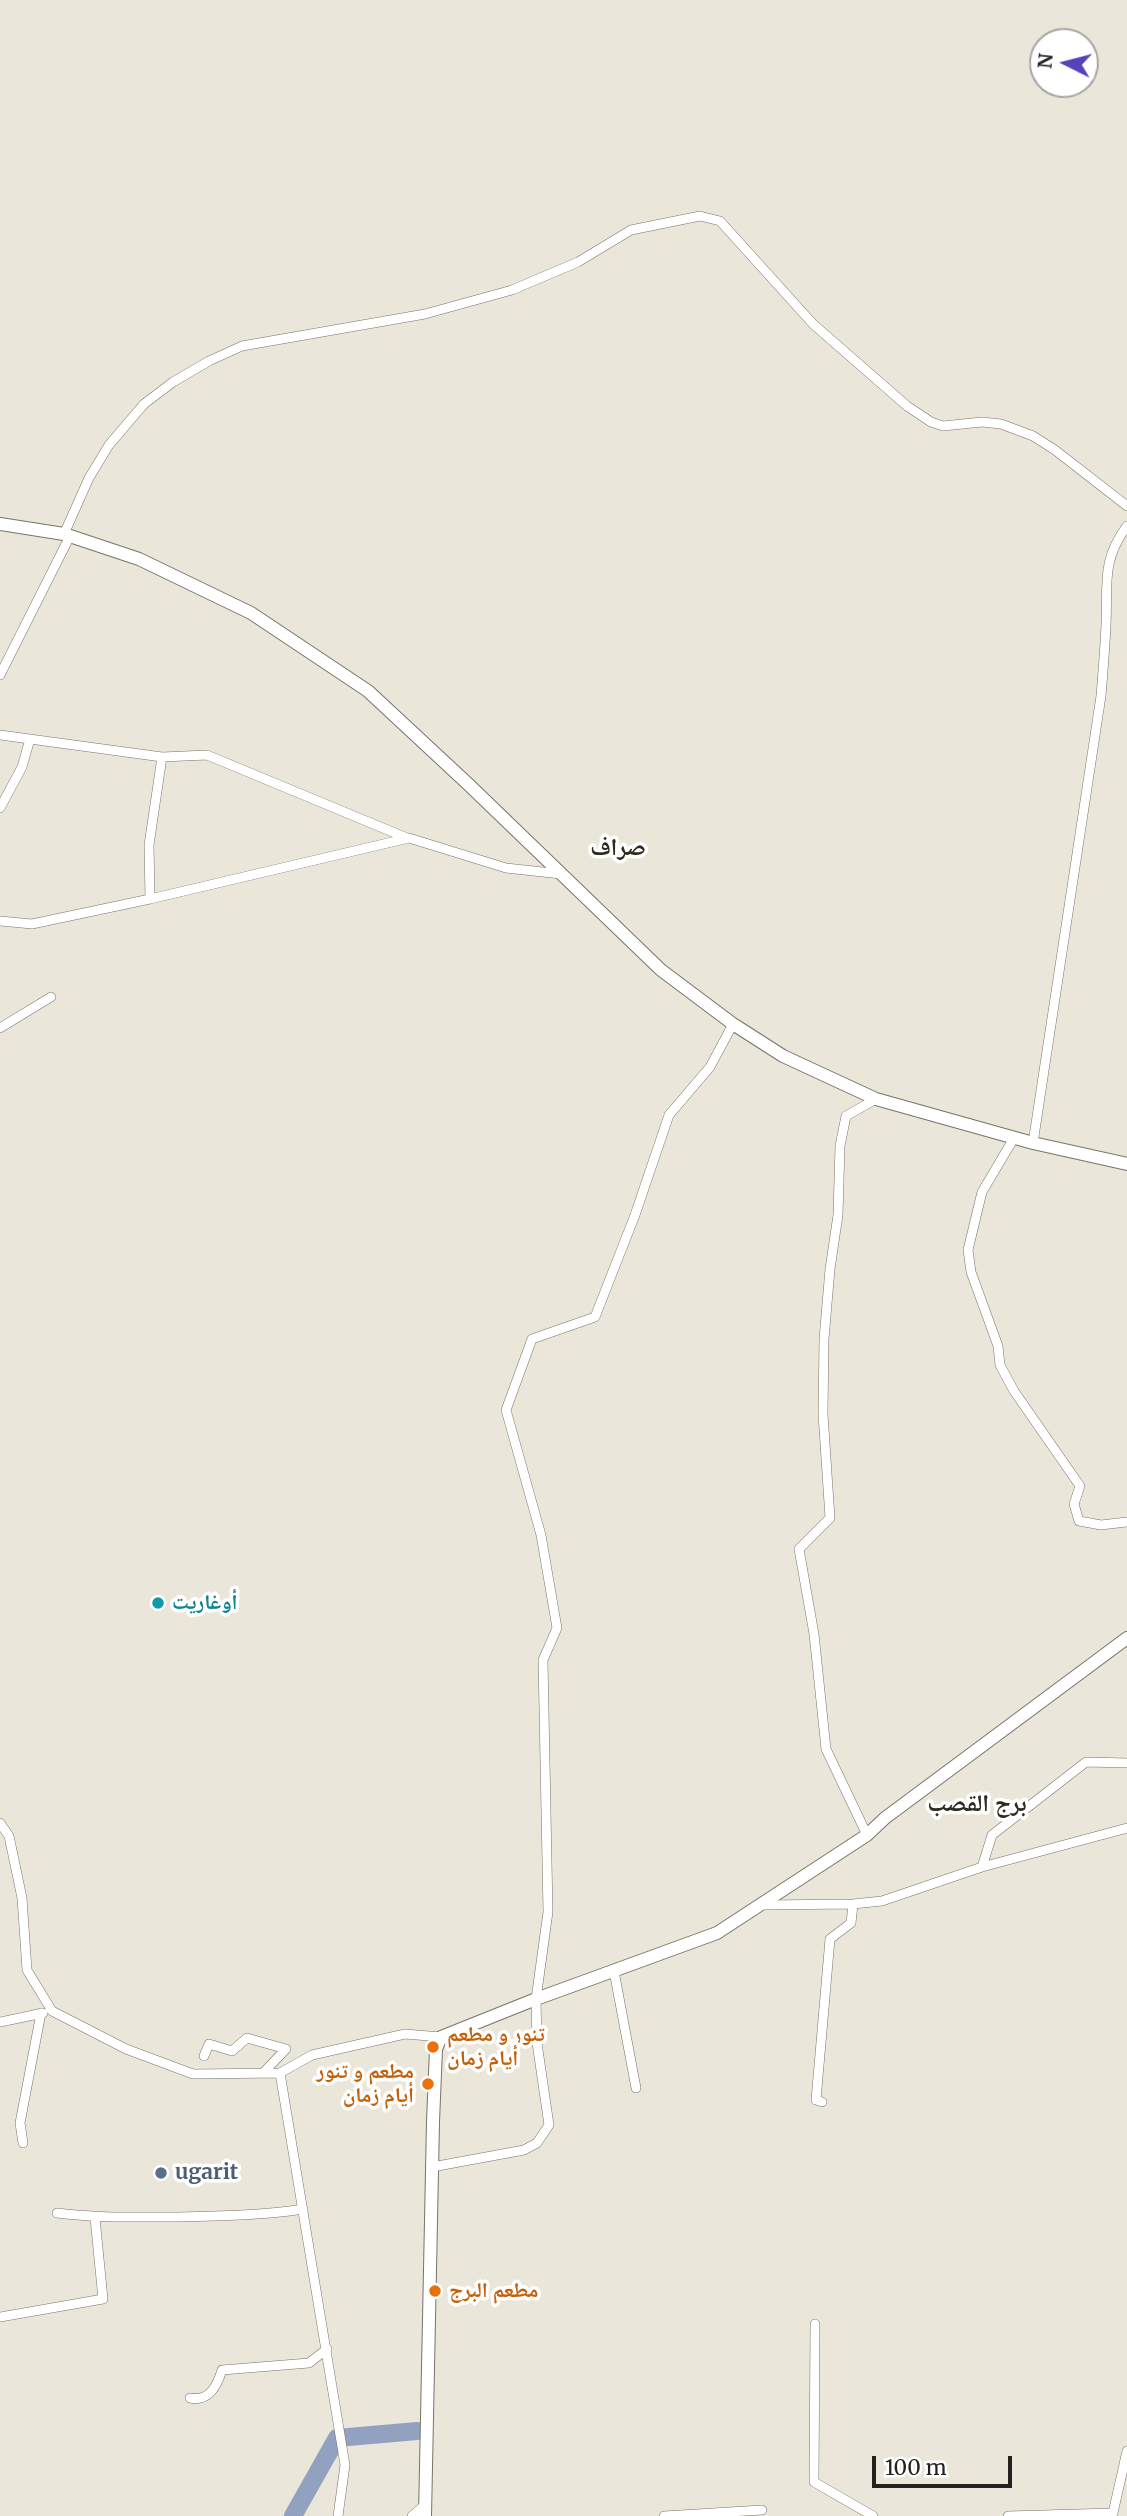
<!DOCTYPE html>
<html>
<head>
<meta charset="utf-8">
<style>
  body { margin:0 }
  #map { position:relative; width:1127px; height:2516px; overflow:hidden; background:#eae6d9; font-family:Merriweather,serif }
  canvas { display:block }
  .north { position:absolute; left:1029px; top:28px; width:70px; height:70px; box-sizing:border-box; background:#fff; border:2px solid #a7a6a5; border-radius:50%; rotate:276deg; font-size:19px; font-weight:700; line-height:28px; text-align:center; color:#23211d }
  .north::after { content:''; display:block; margin:auto; width:24px; height:32px; background:#5643bb; clip-path:polygon(50% 0,100% 100%,50% 72%,0 100%) }
  .scale { position:absolute; left:872px; top:2456px; width:140px; height:32px; box-sizing:border-box; border:4px solid #23211d; border-top:0; padding-left:9px; font-size:21px; line-height:24px; white-space:nowrap; color:#23211d; -webkit-text-stroke:5px #fff; paint-order:stroke }
</style>
</head>
<body>
<div id="map">
<canvas width="1127" height="2516"></canvas>
<div class="north">N</div>
<div class="scale">100 m</div>
</div>
<script>
const context = document.querySelector('canvas').getContext('2d');
context.lineJoin = 'round';
function strokePath(path, color, width, dash) { context.strokeStyle = color; context.lineWidth = width; context.lineCap = dash ? 'butt' : 'round'; context.setLineDash(dash || []); context.stroke(path); }
function drawText(font, color, halo, rows, align = 'center') {
  context.font = font + ' Merriweather,"Noto Naskh Arabic",serif'; context.lineWidth = 7; context.setLineDash([]); context.textBaseline = 'middle'; context.strokeStyle = halo; context.fillStyle = color; for (const [text, x, y, turn = 0] of rows) {
    context.save(); context.translate(x, y); context.rotate((+turn || 0) * Math.PI / 180); context.textAlign = isNaN(turn) ? turn : align; if (halo) context.strokeText(text, 0, 0); context.fillText(text, 0, 0); context.restore();
  }
}
strokePath(new Path2D(`
  M 293,2516 L 337,2438 L 417,2431`), '#91a1bf', 18);
const minor = new Path2D(`
  M 64,534 L 89,478 L 109,445 L 144,404 L 173,382 L 209,361 L 242,346 L 425,314 L 512,290 L 578,262 L 631,230 L 700,216 L 720,221 L 813,324 L 907,406 L 931,422 L 943,426 L 982,422 L 1001,424 L 1033,436 L 1055,450 L 1127,506
  M 0,675 L 70,536
  M 0,735 L 162,757 L 207,755 L 407,838
  M 0,808 L 22,767 L 30,739
  M 150,899 L 149,845 L 162,757
  M 0,921 L 32,924 L 150,899 L 409,838 L 506,868 L 561,874
  M 0,1028 L 51,997
  M 1014,1138 L 982,1192 L 968,1250 L 971,1272 L 998,1346 L 1000,1365 L 1014,1391 L 1080,1486 L 1074,1504 L 1079,1521 L 1101,1525 L 1127,1522
  M 1033,1143 L 1101,696 C 1103,672 1105,648 1106,625 C 1108,584 1101,561 1127,526
  M 0,1823 L 9,1836 L 22,1898 L 27,1970 L 52,2011 L 126,2049 L 193,2074 L 280,2073 L 312,2055 L 405,2034 L 441,2037
  M 867,1835 L 826,1749 L 814,1634 L 799,1549 L 830,1518 L 823,1414 L 824,1339 L 830,1269 L 838,1215 L 840,1146 L 846,1116 L 876,1099
  M 982,1867 L 992,1835 L 1086,1762 L 1127,1763
  M 764,1905 L 853,1904 L 882,1901 L 982,1867 L 1127,1828
  M 614,1971 L 636,2088
  M 0,2022 L 43,2013
  M 204,2056 L 209,2044 L 232,2051 L 247,2038 L 286,2049 L 263,2073
  M 280,2073 L 345,2465 L 338,2516
  M 822,2102 L 816,2100 L 830,1939 L 851,1923 L 853,1904
  M 23,2143 L 20,2123 L 41,2013
  M 432,2167 L 524,2150 L 537,2143 L 549,2125 L 537,2043 L 536,1999 L 548,1912 L 543,1660 L 557,1628 L 541,1535 L 506,1410 L 532,1339 L 595,1317 L 635,1215 L 669,1115 L 710,1067 L 733,1024
  M 57,2213 C 95,2218 133,2217 172,2217 C 216,2216 259,2216 303,2209
  M 0,2317 L 103,2299 L 95,2218
  M 815,2324 L 814,2482 L 873,2516
  M 190,2398 C 209,2402 217,2386 222,2370 L 309,2363 L 327,2349
  M 412,2516 L 425,2505
  M 664,2516 L 762,2510
  M 1008,2516 L 1113,2513 L 1127,2451`);
const secondary = new Path2D(`
  M 0,524 L 64,534 L 139,559 L 251,613 L 368,691 L 468,784 L 661,970 L 733,1024 L 783,1056 L 876,1099 L 1033,1143 L 1127,1164
  M 425,2516 L 433,2122 L 436,2049 L 441,2037 L 536,1999 L 717,1933 L 867,1835 L 885,1818 L 1127,1638`);
strokePath(minor, '#787469', 10);
strokePath(secondary, '#787469', 14);
strokePath(minor, '#fff', 9);
strokePath(secondary, '#fff', 12);
for (const [x, y, r, color] of [
  [158,1603,7,"#0f9aa8"],
  [433,2047,7,"#e8710a"],
  [428,2084,7,"#e8710a"],
  [161,2173,7,"#5c6f8a"],
  [435,2291,7,"#e8710a"]
]) { const dot = new Path2D(); dot.arc(x, y, r, 0, 2 * Math.PI); context.fillStyle = color; context.fill(dot); strokePath(dot, '#fff', 2.5); }
drawText('bold 21px', '#0d838f', '#fff', [
  ["أوغاريت",172,1603]
], 'left');
drawText('bold 21px', '#c56008', '#fff', [
  ["تنور و مطعم",447,2035],
  ["أيام زمان",447,2059],
  ["مطعم و تنور",414,2072,"right"],
  ["أيام زمان",414,2096,"right"],
  ["مطعم البرج",449,2291]
], 'left');
drawText('bold 21px', '#4e5e75', '#fff', [
  ["ugarit",175,2173]
], 'left');
drawText('bold 24px', '#2e2b21', '#fff', [
  ["صراف",618,848],
  ["برج القصب",977,1804]
]);
</script>
</body>
</html>
